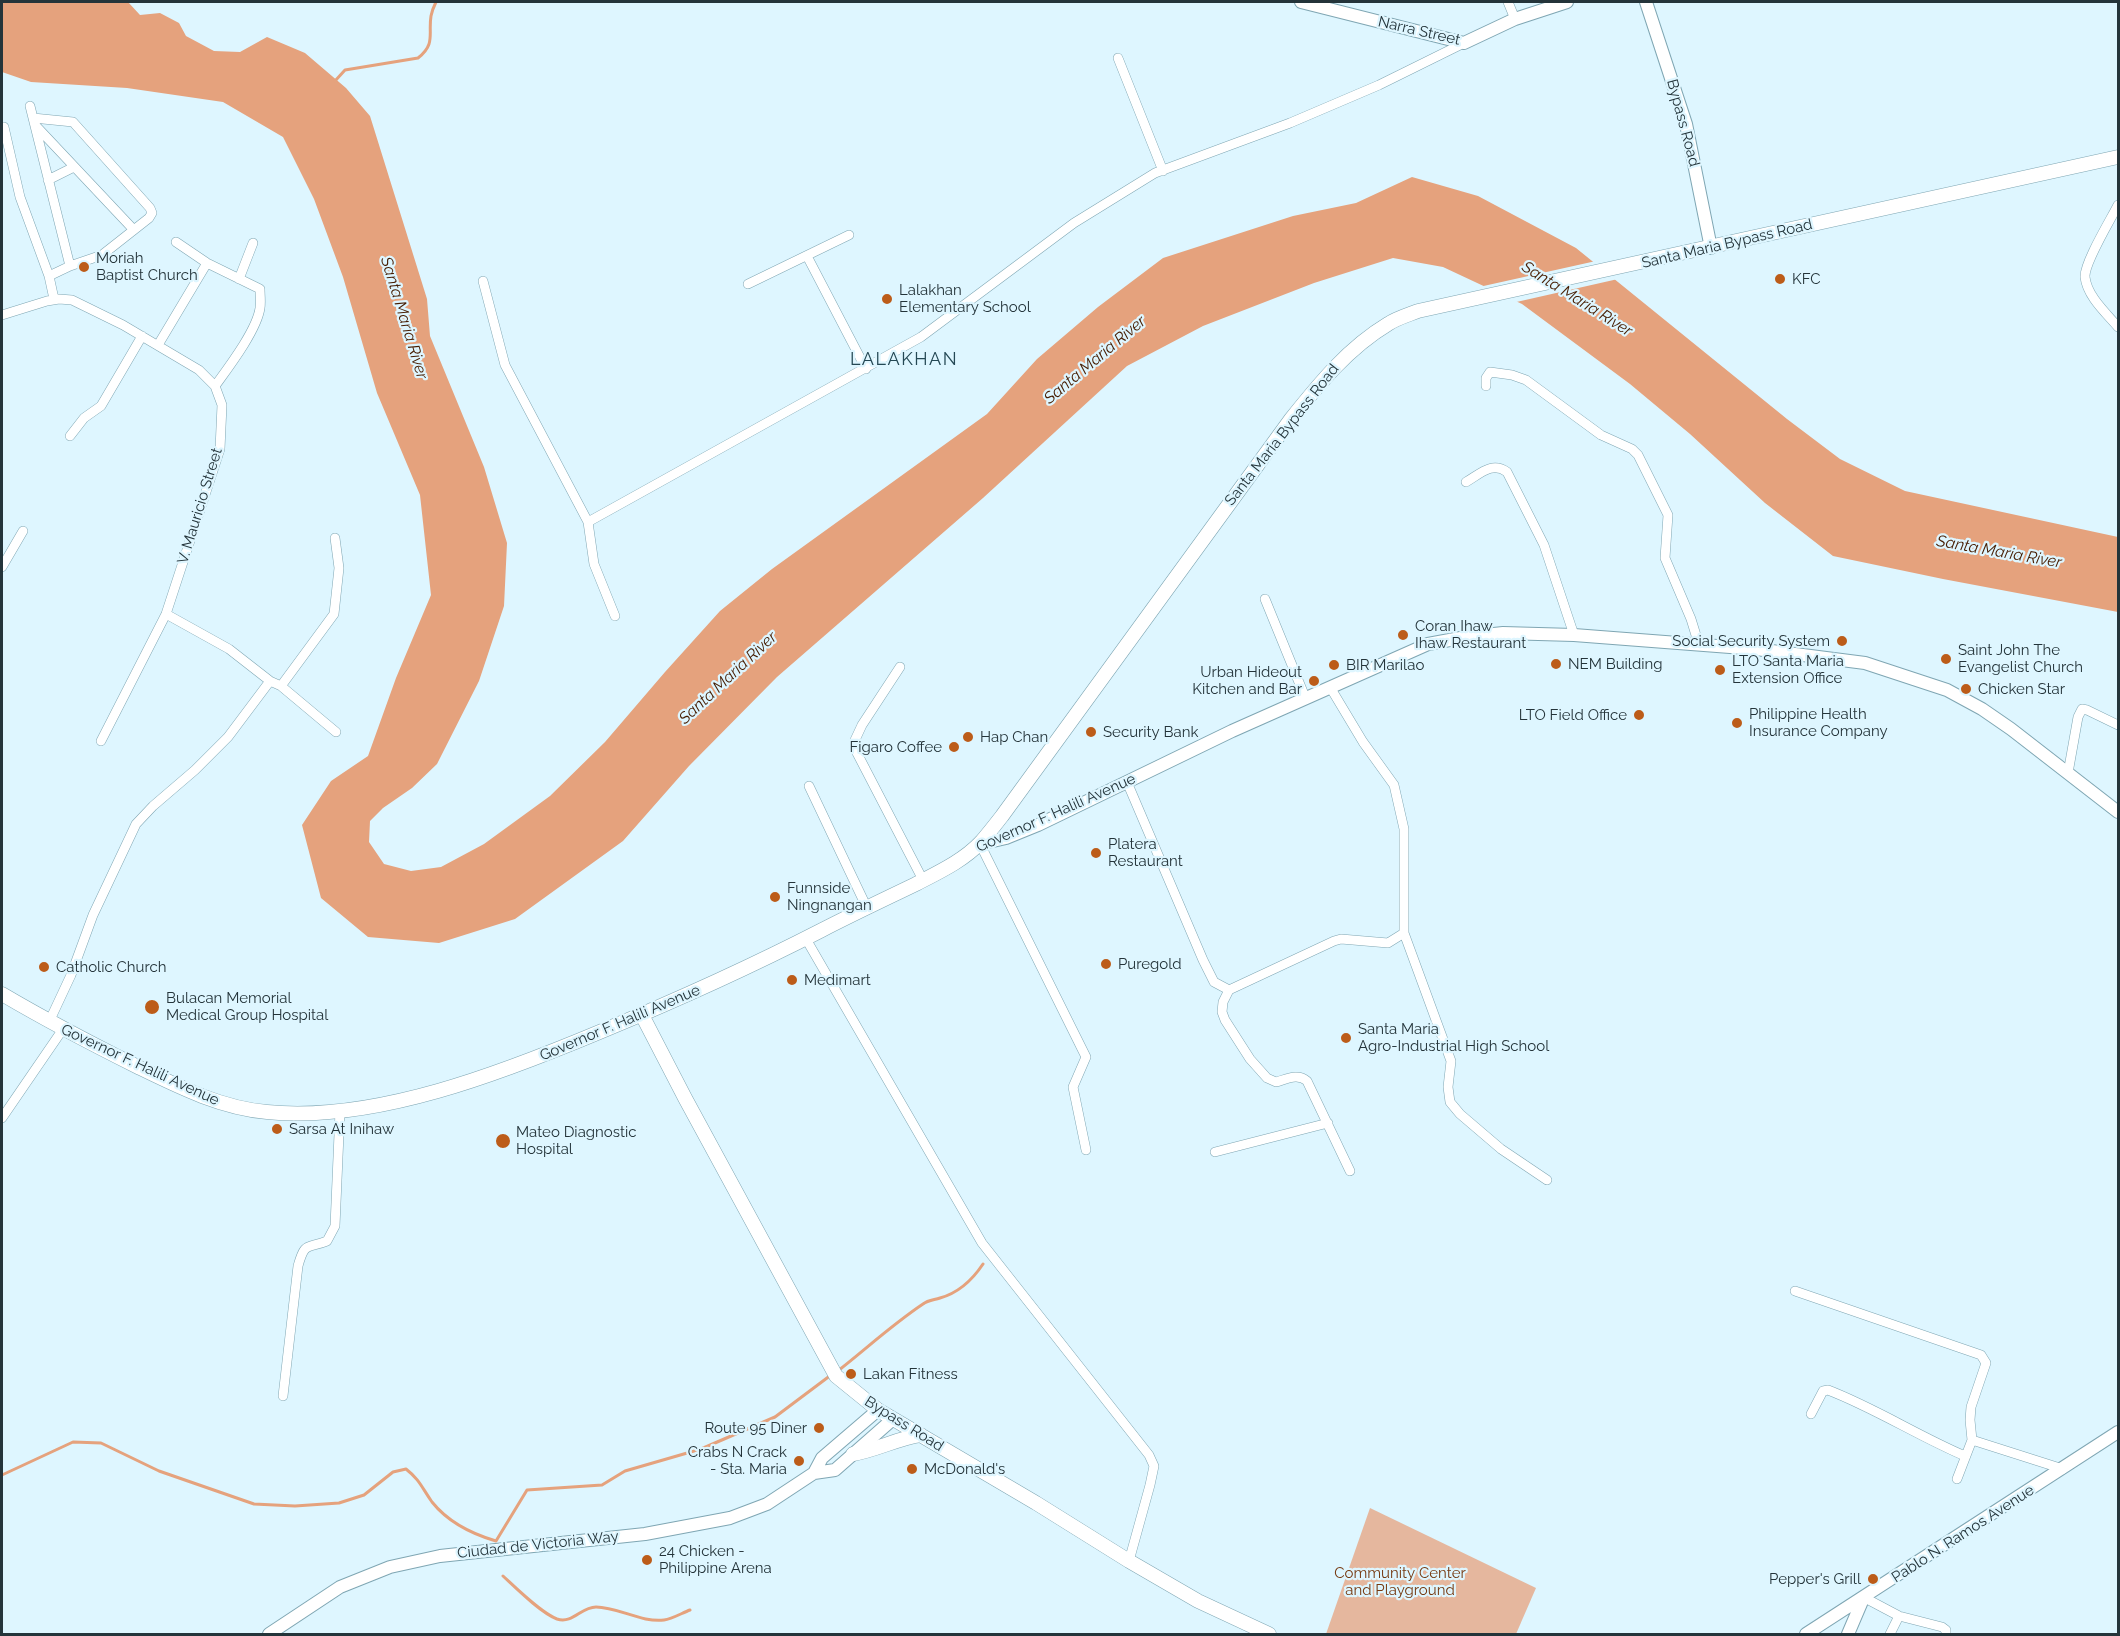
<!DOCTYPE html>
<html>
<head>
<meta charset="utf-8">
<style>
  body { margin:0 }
  #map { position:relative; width:2120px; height:1636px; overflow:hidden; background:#def6ff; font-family:Raleway,sans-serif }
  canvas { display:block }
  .frame { position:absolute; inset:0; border:3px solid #24343a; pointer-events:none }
</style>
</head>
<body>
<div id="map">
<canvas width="2120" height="1636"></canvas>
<div class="frame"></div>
</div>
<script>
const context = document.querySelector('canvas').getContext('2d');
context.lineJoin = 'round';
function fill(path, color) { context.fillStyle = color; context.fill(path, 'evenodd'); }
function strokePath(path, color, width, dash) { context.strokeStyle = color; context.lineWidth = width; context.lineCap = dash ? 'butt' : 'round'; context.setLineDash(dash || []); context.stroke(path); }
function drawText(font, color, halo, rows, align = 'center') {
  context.font = font + ' Raleway,sans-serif'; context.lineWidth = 4.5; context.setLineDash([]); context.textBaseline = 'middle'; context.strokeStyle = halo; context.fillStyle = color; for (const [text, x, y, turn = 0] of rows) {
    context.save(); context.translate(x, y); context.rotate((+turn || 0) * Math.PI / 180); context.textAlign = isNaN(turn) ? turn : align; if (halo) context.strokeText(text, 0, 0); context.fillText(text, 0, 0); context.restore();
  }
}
fill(new Path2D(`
  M 1370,1508 L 1536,1588 L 1516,1634 L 1326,1634 Z`), '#e5b79e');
fill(new Path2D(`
  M 2,2 L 128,2 L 140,15 L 160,13 L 179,23 L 186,36 L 214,51 L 240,52 L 267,37 L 305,53 L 346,88 L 370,116 L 427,299 L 430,336 L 484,467 L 507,543 L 504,606 L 479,681 L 437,764 L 412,788 L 383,808 L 370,821 L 369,842 L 384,864 L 411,871 L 441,867 L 484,844 L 550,796 L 605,742 L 665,672 L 720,611 L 772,569 L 987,414 L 1037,359 L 1098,307 L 1163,258 L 1293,216 L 1356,203 L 1412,177 L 1478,196 L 1576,248 L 1787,419 L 1840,459 L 1905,491 L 2118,537 L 2118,612 L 1943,579 L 1833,556 L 1765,503 L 1690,434 L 1630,384 L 1522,304 L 1443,267 L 1393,258 L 1314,283 L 1203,326 L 1127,366 L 983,498 L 777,677 L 689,766 L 623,841 L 515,919 L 439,943 L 368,937 L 321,898 L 302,825 L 331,781 L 368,756 L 396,678 L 431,595 L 420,495 L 377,393 L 343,277 L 314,199 L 283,137 L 223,102 L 127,88 L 31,82 L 2,72 Z`), '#e5a27d');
fill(new Path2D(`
  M 1596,261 L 1618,279 L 1512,303 L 1479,287 Z`), '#def6ff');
strokePath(new Path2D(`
  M 335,81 L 345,70 L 418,58 C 436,44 428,34 431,16 C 432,11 434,6 436,2
  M 839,1370 C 867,1348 893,1324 923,1304 C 928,1300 934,1300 940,1298 C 958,1293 973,1279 983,1264
  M 2,1475 L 73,1442 L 101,1443 L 159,1471 L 254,1504 L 295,1506 L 339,1503 L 364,1495 L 393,1472 L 406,1469 C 420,1480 422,1488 432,1502 C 448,1522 472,1534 496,1541 L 527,1490 L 602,1485 L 625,1471 L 701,1449 L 775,1417 L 831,1375
  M 503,1576 C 516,1588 541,1613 557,1619 C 573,1624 581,1607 596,1607 C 618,1607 642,1623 664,1620 C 672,1619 682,1613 690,1610`), '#e5a27d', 3);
const street = new Path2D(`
  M 1508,2 L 1515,19
  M 1118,58 L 1163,171
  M 30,106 L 70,266 L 49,276
  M 33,118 L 73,122 L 150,208 L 152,213 L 149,218 L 102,255 L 70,266
  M 36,126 L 133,229
  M 4,127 L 20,197 L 49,276 L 54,299
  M 48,180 L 74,167
  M 2118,205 C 2111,219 2084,263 2085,277 C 2087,296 2106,313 2118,327
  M 176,242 L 207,263 L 260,289 C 260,295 261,302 260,308 C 257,330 228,368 215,386
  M 807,256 L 866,369
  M 239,279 L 253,243
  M 483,281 L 505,365 L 588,522 L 594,564 L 615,616
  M 748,284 L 849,235
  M 2,315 L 47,301 L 59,299 L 72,300 L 123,325 L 199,370 L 215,386 L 222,405 L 220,449 L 166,614 L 101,741
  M 158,345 L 207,263
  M 1486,386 L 1486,378 L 1490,372 L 1512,375 L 1526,380 L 1601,435 L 1632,449 L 1638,455 L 1668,515 L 1665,558 L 1691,619 L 1699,645
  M 70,436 L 84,418 L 101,406 L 142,336
  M 1466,482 C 1480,474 1492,461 1507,472 L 1544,545 L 1574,635
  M 588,522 L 921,337 L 1074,223 L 1155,173 L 1290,123 L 1379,85 L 1464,43
  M 2,567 L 23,531
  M 1265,599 L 1305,697
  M 166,614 L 229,649 L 270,681 L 281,686 L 336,732
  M 900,667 L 862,725 L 855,740 L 857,753 L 923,880
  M 281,686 L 334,614 L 339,568 L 335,538
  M 1330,687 L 1363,742 L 1394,785 L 1404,829 L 1404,933 L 1388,943 L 1341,939 L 1334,941 L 1229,990 L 1223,1002 L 1222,1012 L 1225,1020 L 1250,1059 L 1267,1078 L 1276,1082 C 1287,1079 1298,1073 1307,1081 L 1350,1171
  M 2068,773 L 2078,717 L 2082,709 L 2087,710 L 2118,725
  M 1127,782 L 1203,960 L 1214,982 L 1229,990
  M 809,786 L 867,908
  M 980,844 L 1086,1057 L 1073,1087 L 1086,1150
  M 1404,933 L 1451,1061 L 1448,1087 L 1450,1102 L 1460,1114 L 1501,1149 L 1547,1180
  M 806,939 L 982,1243 L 1149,1455 L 1154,1466 L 1150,1485 L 1129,1561
  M 49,1022 L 71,975 L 93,915 L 136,824 L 153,806 L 195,770 L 228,737 L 270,681
  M 2,1118 L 63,1029
  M 1215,1152 L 1328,1123
  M 1795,1291 L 1981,1355 L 1986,1363 L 1971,1407 L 1970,1420 L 1972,1440 L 2063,1469
  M 283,1396 L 298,1266 C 305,1241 307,1249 327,1241 L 335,1226 L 340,1111
  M 1811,1414 L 1823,1391 L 1828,1390 C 1875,1408 1918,1436 1965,1456
  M 1957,1479 L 1972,1440
  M 1865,1598 L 1899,1616 L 1942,1627 L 1946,1630 L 1946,1634
  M 1890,1634 L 1899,1616`);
const secondary = new Path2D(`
  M 1301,2 L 1464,43 L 1515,19 L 1567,2
  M 1646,2 L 1686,124 L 1711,248
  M 980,844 L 1006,838 L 1038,825 L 1232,731 L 1428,644 L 1466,637 L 1503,633 L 1574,635 L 1756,649 L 1865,663 L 1947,690 L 1982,709 L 2011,729 L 2118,812
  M 814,1473 L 822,1458 L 878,1410
  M 269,1634 L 340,1587 L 390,1567 L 440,1556 L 645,1534 L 730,1518 L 767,1504 L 814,1473 L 835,1470 L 893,1419
  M 1806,1634 L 2118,1432
  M 1848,1634 L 1863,1599`);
const primary = new Path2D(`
  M 2,994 C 46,1020 92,1044 138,1067 C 179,1087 221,1108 267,1112 C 374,1123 504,1072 602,1031 C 677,1000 750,967 822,930 C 853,914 885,899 916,884 C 939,872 963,861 981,842 C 988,834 995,825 1002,816 L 1291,419 C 1319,384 1348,348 1388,324 C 1397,318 1408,315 1418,311 L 2118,157
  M 642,1015 L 685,1098 L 836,1376 L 878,1410 L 1036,1503 L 1129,1561 L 1198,1601 L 1269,1634
  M 853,1454 C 877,1450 898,1438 921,1435`);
strokePath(street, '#7fa6b3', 10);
strokePath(secondary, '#7fa6b3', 14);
strokePath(primary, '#7fa6b3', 15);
strokePath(street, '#fff', 9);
strokePath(secondary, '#fff', 12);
strokePath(primary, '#fff', 14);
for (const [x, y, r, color] of [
  [84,267,6,"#bc5c19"],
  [1780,279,6,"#bc5c19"],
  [887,299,6,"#bc5c19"],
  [1403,635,6,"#bc5c19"],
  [1842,641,6,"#bc5c19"],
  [1946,659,6,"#bc5c19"],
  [1556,664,6,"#bc5c19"],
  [1334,665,6,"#bc5c19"],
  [1720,670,6,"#bc5c19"],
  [1314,681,6,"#bc5c19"],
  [1966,689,6,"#bc5c19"],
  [1639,715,6,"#bc5c19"],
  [1737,723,6,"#bc5c19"],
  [1091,732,6,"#bc5c19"],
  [968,737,6,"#bc5c19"],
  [954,747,6,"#bc5c19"],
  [1096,853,6,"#bc5c19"],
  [775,897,6,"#bc5c19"],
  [1106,964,6,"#bc5c19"],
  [44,967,6,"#bc5c19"],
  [792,980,6,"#bc5c19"],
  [152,1007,8,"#bc5c19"],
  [1346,1038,6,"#bc5c19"],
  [277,1129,6,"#bc5c19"],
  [503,1141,8,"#bc5c19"],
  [851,1374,6,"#bc5c19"],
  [819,1428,6,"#bc5c19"],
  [799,1461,6,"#bc5c19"],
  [912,1469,6,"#bc5c19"],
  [647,1560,6,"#bc5c19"],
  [1873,1579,6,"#bc5c19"]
]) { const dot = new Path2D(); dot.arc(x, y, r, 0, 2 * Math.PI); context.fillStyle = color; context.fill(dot); strokePath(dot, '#def6ff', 2); }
drawText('15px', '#24343a', '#def6ff', [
  ["Narra Street",1419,31,13],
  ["Bypass Road",1683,123,75],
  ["Santa Maria Bypass Road",1727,244,-13],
  ["Santa Maria Bypass Road",1282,435,-52],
  ["V. Mauricio Street",200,506,-73],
  ["Governor F. Halili Avenue",1056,813,-24],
  ["Governor F. Halili Avenue",620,1023,-23],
  ["Governor F. Halili Avenue",140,1065,25],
  ["Bypass Road",904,1424,32],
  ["Pablo N. Ramos Avenue",1963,1534,-33],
  ["Ciudad de Victoria Way",538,1545,-6]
]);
drawText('15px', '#24343a', '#def6ff', [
  ["Moriah",96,258],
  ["Baptist Church",96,275],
  ["KFC",1792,279],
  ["Lalakhan",899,290],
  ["Elementary School",899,307],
  ["Coran Ihaw",1415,626],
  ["Ihaw Restaurant",1415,643],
  ["Social Security System",1830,641,"right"],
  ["Saint John The",1958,650],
  ["Evangelist Church",1958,667],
  ["LTO Santa Maria",1732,661],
  ["Extension Office",1732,678],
  ["NEM Building",1568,664],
  ["BIR Marilao",1346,665],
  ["Urban Hideout",1302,672,"right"],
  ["Kitchen and Bar",1302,689,"right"],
  ["Chicken Star",1978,689],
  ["Philippine Health",1749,714],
  ["Insurance Company",1749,731],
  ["LTO Field Office",1627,715,"right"],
  ["Security Bank",1103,732],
  ["Hap Chan",980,737],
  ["Figaro Coffee",942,747,"right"],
  ["Platera",1108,844],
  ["Restaurant",1108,861],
  ["Funnside",787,888],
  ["Ningnangan",787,905],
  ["Puregold",1118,964],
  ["Catholic Church",56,967],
  ["Medimart",804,980],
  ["Bulacan Memorial",166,998],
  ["Medical Group Hospital",166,1015],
  ["Santa Maria",1358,1029],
  ["Agro-Industrial High School",1358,1046],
  ["Sarsa At Inihaw",289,1129],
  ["Mateo Diagnostic",516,1132],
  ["Hospital",516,1149],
  ["Lakan Fitness",863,1374],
  ["Route 95 Diner",807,1428,"right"],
  ["Crabs N Crack",787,1452,"right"],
  ["- Sta. Maria",787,1469,"right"],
  ["McDonald's",924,1469],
  ["24 Chicken -",659,1551],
  ["Philippine Arena",659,1568],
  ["Pepper's Grill",1861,1579,"right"]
], 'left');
drawText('15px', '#75380f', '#def6ff', [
  ["Community Center",1400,1573],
  ["and Playground",1400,1590]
]);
drawText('italic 16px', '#461c01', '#def6ff', [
  ["Santa Maria River",1577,299,32],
  ["Santa Maria River",404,318,73],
  ["Santa Maria River",1095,360,-40],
  ["Santa Maria River",1999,552,10],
  ["Santa Maria River",728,678,-43]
]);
context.letterSpacing = '1.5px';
drawText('18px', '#244854', '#def6ff', [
  ["LALAKHAN",904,360]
]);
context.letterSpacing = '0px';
</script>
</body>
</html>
